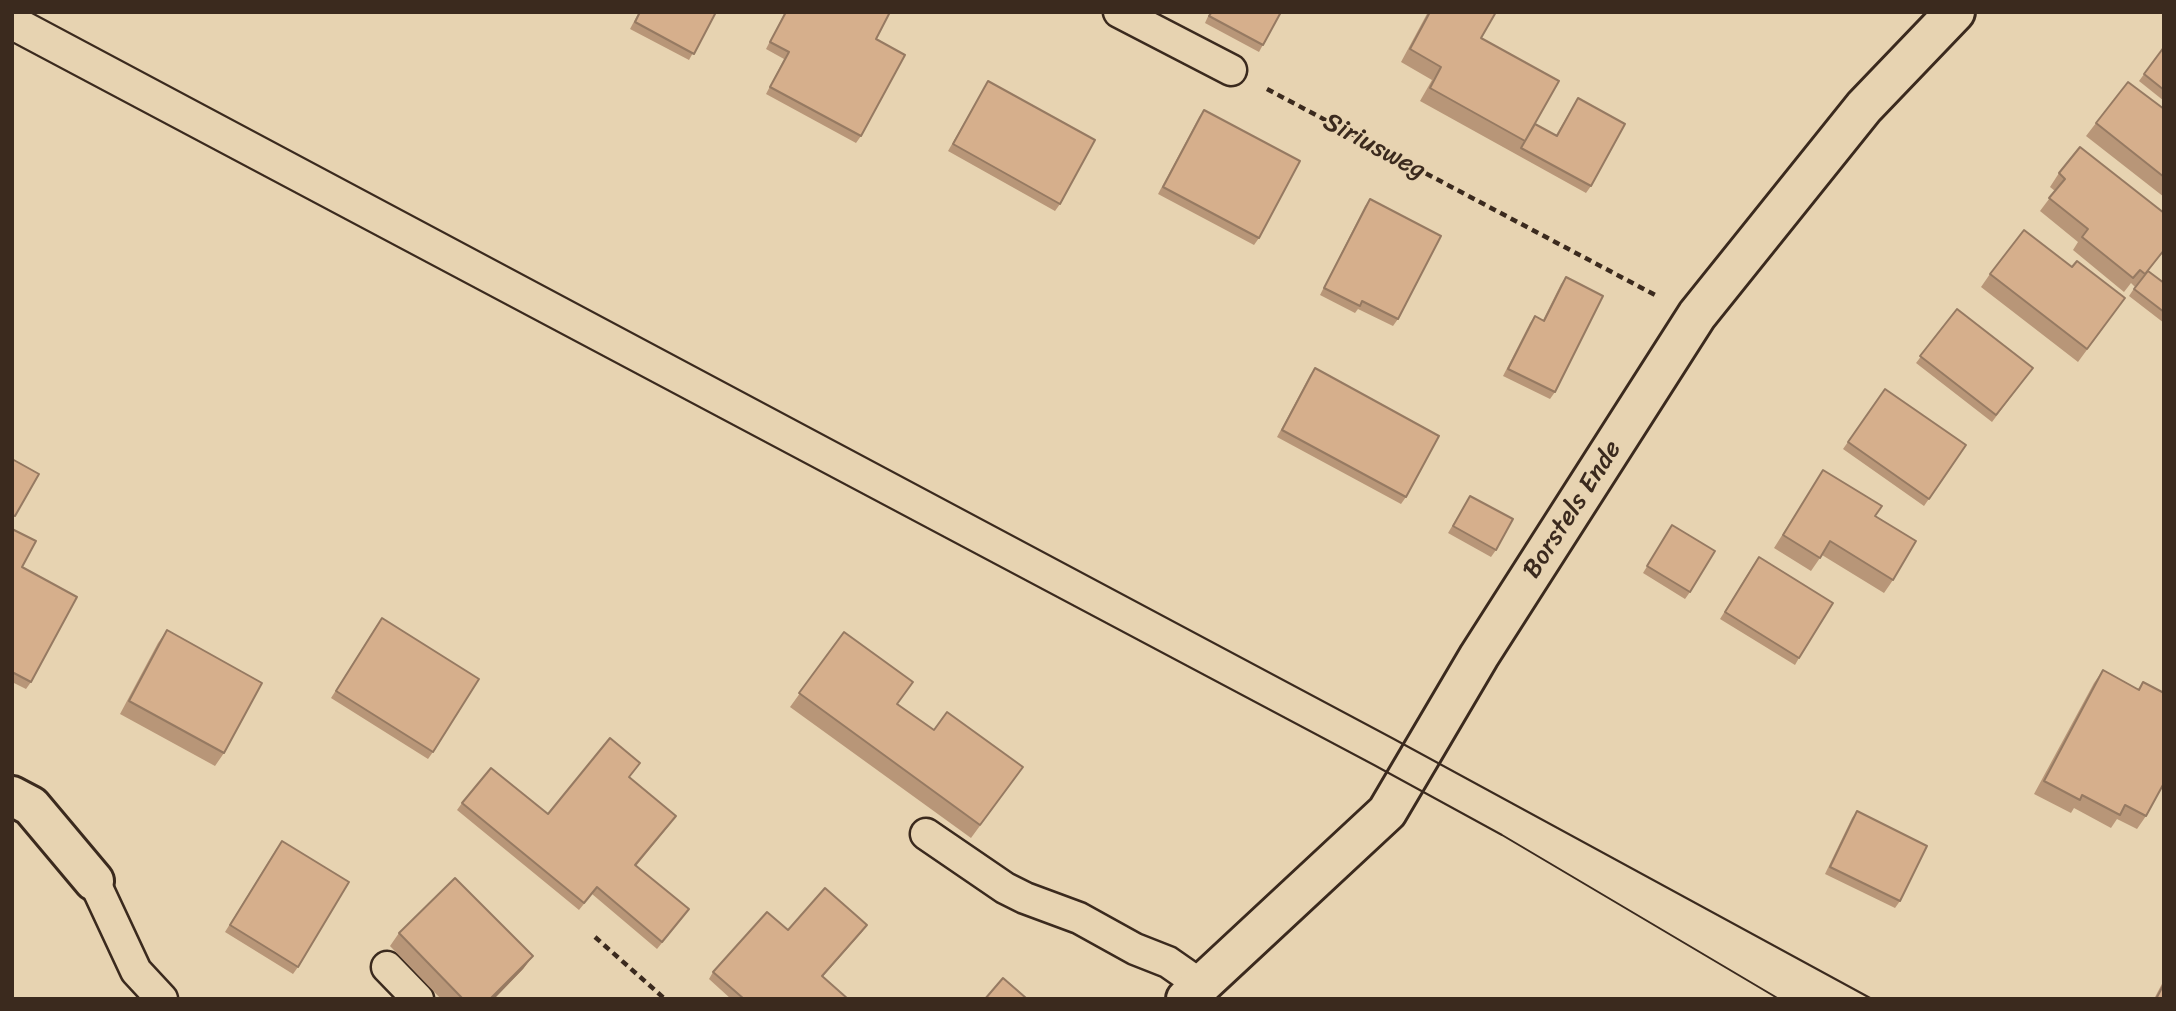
<!DOCTYPE html>
<html>
<head>
<meta charset="utf-8">
<style>
  body { margin:0 }
  #map { position:relative; width:2176px; height:1011px; overflow:hidden; background:#e7d3b1; font-family:Sriracha,sans-serif }
  canvas { display:block }
  .frame { position:absolute; inset:0; border:14px solid #3b2a1e; pointer-events:none }
</style>
</head>
<body>
<div id="map">
<canvas width="2176" height="1011"></canvas>
<div class="frame"></div>
</div>
<script>
const context = document.querySelector('canvas').getContext('2d');
context.lineJoin = 'round';
function strokePath(path, color, width, dash) { context.strokeStyle = color; context.lineWidth = width; context.lineCap = dash ? 'butt' : 'round'; context.setLineDash(dash || []); context.stroke(path); }
function fill(path, color) { context.fillStyle = color; context.fill(path, 'evenodd'); }
function drawText(font, color, halo, rows, align = 'center') {
  context.font = font + ' Sriracha,sans-serif'; context.lineWidth = 5; context.setLineDash([]); context.textBaseline = 'middle'; context.strokeStyle = halo; context.fillStyle = color; for (const [text, x, y, turn = 0] of rows) {
    context.save(); context.translate(x, y); context.rotate((+turn || 0) * Math.PI / 180); context.textAlign = isNaN(turn) ? turn : align; if (halo) context.strokeText(text, 0, 0); context.fillText(text, 0, 0); context.restore();
  }
}
const service = new Path2D(`
  M 1119,12 L 1231,70
  M 926,834 L 1005,888 L 1025,898 L 1079,918 L 1135,949 L 1168,962 L 1201,985
  M 94,881 L 136,971 L 162,999
  M 387,967 L 418,999`);
const minor = new Path2D(`
  M 12,796 L 31,806 L 94,881
  M 1186,999 L 1387,812 L 1479,656 L 1697,315 L 1864,107 L 1955,12`);
strokePath(service, '#3b2a1e', 35);
strokePath(minor, '#3b2a1e', 44);
strokePath(new Path2D(`
  M 1267,89 L 1655,295
  M 595,937 L 665,999`), '#3b2a1e', 4.5, [7, 5]);
strokePath(service, '#e7d3b1', 30);
strokePath(minor, '#e7d3b1', 38);
strokePath(new Path2D(`
  M 30,12 L 1392,738 L 1872,999
  M 12,42 L 1374,765 L 1502,835 L 1779,999`), '#3b2a1e', 2);
fill(new Path2D(`
  M 639,12 L 716,12 L 689,60 L 630,29 Z
  M 785,12 L 890,12 L 876,39 L 861,136 L 856,143 L 766,94 L 784,59 L 766,49 Z
  M 1210,12 L 1281,12 L 1259,52 L 1205,23 Z
  M 1428,12 L 1496,12 L 1481,38 L 1535,124 L 1556,135 L 1578,98 L 1591,186 L 1586,193 L 1420,101 L 1432,80 L 1401,62 Z
  M 2164,47 L 2164,101 L 2139,81 Z
  M 988,81 L 1060,204 L 1055,211 L 948,151 Z
  M 2164,109 L 2164,197 L 2086,136 L 2096,123 Z
  M 1204,110 L 1259,238 L 1254,245 L 1158,194 L 1199,117 Z
  M 2059,173 L 2164,251 L 2148,271 L 2164,283 L 2164,323 L 2129,296 L 2135,287 L 2131,283 L 2124,292 L 2073,250 L 2078,242 L 2040,211 L 2055,191 L 2050,187 Z
  M 1370,199 L 1398,319 L 1393,326 L 1358,309 L 1355,313 L 1320,295 L 1365,206 Z
  M 2072,267 L 2125,298 L 2078,362 L 1981,287 L 1990,274 Z
  M 1566,277 L 1555,392 L 1550,399 L 1503,376 L 1530,323 L 1535,316 L 1543,320 L 1561,284 Z
  M 1957,309 L 2033,368 L 1992,422 L 1916,363 Z
  M 1315,368 L 1406,497 L 1401,504 L 1277,437 L 1310,375 Z
  M 1885,389 L 1966,445 L 1924,506 L 1843,449 Z
  M 1823,470 L 1875,516 L 1893,580 L 1884,593 L 1822,555 L 1811,571 L 1774,548 Z
  M 1470,496 L 1496,550 L 1491,557 L 1448,533 Z
  M 12,529 L 31,682 L 26,689 L 12,682 Z
  M 1668,532 L 1690,592 L 1685,599 L 1643,573 Z
  M 1754,564 L 1799,658 L 1795,665 L 1720,619 Z
  M 377,625 L 433,752 L 428,759 L 331,698 Z
  M 167,630 L 224,753 L 215,766 L 120,714 L 158,643 Z
  M 844,632 L 897,704 L 934,730 L 1023,767 L 971,838 L 790,707 Z
  M 2103,670 L 2138,689 L 2143,682 L 2146,816 L 2137,829 L 2117,819 L 2111,828 L 2074,808 L 2071,813 L 2034,794 L 2094,683 Z
  M 629,778 L 671,823 L 636,866 L 684,916 L 657,949 L 592,894 L 579,910 L 457,810 L 462,803 L 548,814 Z
  M 1857,811 L 1900,901 L 1895,908 L 1825,874 L 1852,818 Z
  M 277,848 L 298,967 L 293,974 L 225,932 Z
  M 867,925 L 822,976 L 848,999 L 731,999 L 709,979 L 713,972 L 788,930 Z
  M 399,933 L 533,956 L 523,969 L 494,999 L 441,999 L 390,946 Z
  M 2164,980 L 2164,999 L 2154,999 Z`), '#b89678');
fill(new Path2D(`
  M 867,925 L 862,932 L 817,983 L 822,976 Z
  M 533,956 L 523,969 L 494,999 L 490,999 Z`), '#967a62');
const building = new Path2D(`
  M 640,12 L 716,12 L 694,54 L 635,22 Z
  M 786,12 L 890,12 L 876,39 L 905,55 L 861,136 L 770,87 L 789,52 L 770,42 Z
  M 1212,12 L 1281,12 L 1263,45 L 1209,16 Z
  M 1430,12 L 1496,12 L 1481,38 L 1559,81 L 1525,141 L 1430,88 L 1441,67 L 1410,49 Z
  M 2164,47 L 2164,90 L 2144,74 Z
  M 988,81 L 1095,140 L 1060,204 L 953,144 Z
  M 2128,82 L 2164,109 L 2164,177 L 2096,123 Z
  M 1578,98 L 1625,124 L 1591,186 L 1521,148 L 1535,124 L 1557,136 Z
  M 1204,110 L 1300,161 L 1259,238 L 1163,187 Z
  M 2080,147 L 2164,213 L 2164,250 L 2145,274 L 2140,270 L 2133,278 L 2082,237 L 2088,229 L 2049,198 L 2065,179 L 2059,173 Z
  M 1370,199 L 1441,236 L 1398,319 L 1362,301 L 1360,306 L 1324,288 Z
  M 2024,230 L 2072,267 L 2077,261 L 2125,298 L 2087,349 L 1990,274 Z
  M 2148,271 L 2164,283 L 2164,312 L 2134,289 Z
  M 1566,277 L 1603,296 L 1555,392 L 1508,369 L 1535,316 L 1544,321 Z
  M 1957,309 L 2033,368 L 1996,415 L 1920,356 Z
  M 1315,368 L 1439,436 L 1406,497 L 1282,430 Z
  M 1885,389 L 1966,445 L 1929,499 L 1848,442 Z
  M 12,459 L 39,474 L 15,516 L 12,515 Z
  M 1823,470 L 1882,506 L 1875,516 L 1916,541 L 1893,580 L 1830,541 L 1820,558 L 1783,535 Z
  M 1470,496 L 1513,519 L 1496,550 L 1453,526 Z
  M 1672,525 L 1715,551 L 1690,592 L 1647,566 Z
  M 12,529 L 36,541 L 22,567 L 77,597 L 31,682 L 12,672 Z
  M 1759,557 L 1833,603 L 1799,658 L 1725,612 Z
  M 382,618 L 479,679 L 433,752 L 336,691 Z
  M 167,630 L 262,683 L 224,753 L 129,701 Z
  M 844,632 L 913,682 L 897,704 L 934,730 L 947,712 L 1023,767 L 980,825 L 799,693 Z
  M 2103,670 L 2139,690 L 2143,682 L 2164,693 L 2164,783 L 2146,816 L 2125,805 L 2120,815 L 2082,795 L 2080,800 L 2044,781 Z
  M 610,738 L 640,763 L 629,777 L 676,816 L 635,865 L 689,909 L 662,942 L 597,887 L 584,903 L 462,803 L 491,768 L 548,814 Z
  M 1857,811 L 1927,846 L 1900,901 L 1830,867 Z
  M 282,841 L 349,882 L 298,967 L 230,925 Z
  M 455,878 L 533,956 L 490,999 L 463,999 L 399,933 Z
  M 825,888 L 867,925 L 822,976 L 848,999 L 744,999 L 713,972 L 767,912 L 788,930 Z
  M 1003,978 L 1026,998 L 985,999 Z
  M 2164,984 L 2164,999 L 2156,999 Z`);
fill(building, '#d6af8c');
strokePath(building, '#967a62', 2);
drawText('26px', '#3b2a1e', '#e7d3b1', [
  ["Siriusweg",1374,147,28],
  ["Borstels Ende",1573,510,-57]
]);
</script>
</body>
</html>
